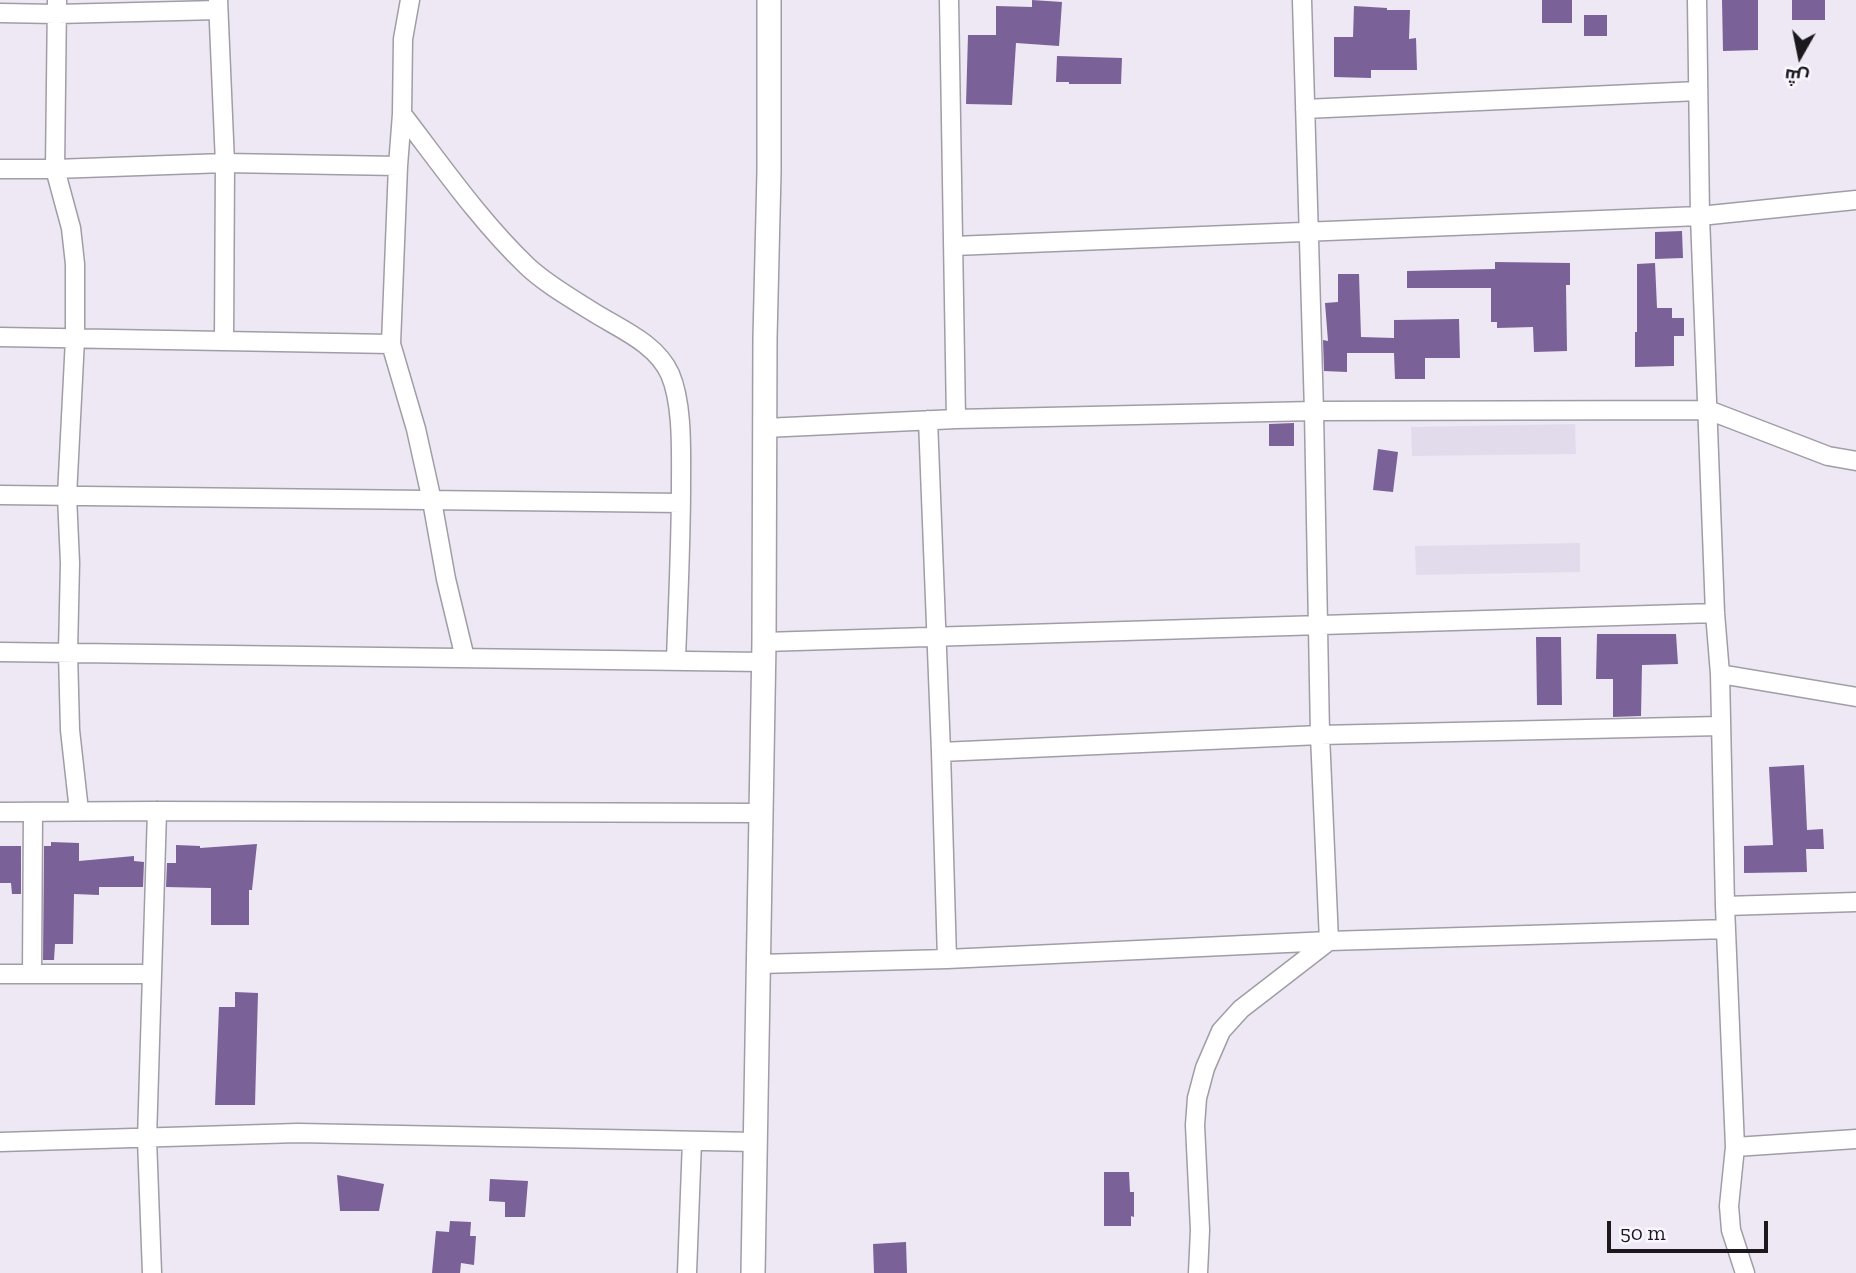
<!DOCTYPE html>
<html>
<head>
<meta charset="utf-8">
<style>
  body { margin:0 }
  #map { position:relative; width:1856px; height:1273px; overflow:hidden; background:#ede8f3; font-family:"Zilla Slab",Cairo,serif }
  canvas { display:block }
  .north { position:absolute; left:1765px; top:21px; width:70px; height:70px; -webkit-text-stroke:5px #faf6ff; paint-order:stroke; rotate:189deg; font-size:19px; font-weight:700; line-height:28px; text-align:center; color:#1b191d }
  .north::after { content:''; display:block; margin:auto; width:24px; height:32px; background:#1b191d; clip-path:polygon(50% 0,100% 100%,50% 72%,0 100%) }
  .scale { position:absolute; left:1607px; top:1221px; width:161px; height:32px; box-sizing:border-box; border:4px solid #1b191d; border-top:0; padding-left:9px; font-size:21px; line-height:24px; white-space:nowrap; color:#1b191d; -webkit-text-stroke:5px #faf6ff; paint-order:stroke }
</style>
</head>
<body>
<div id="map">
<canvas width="1856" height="1273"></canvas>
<div class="north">ش</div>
<div class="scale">50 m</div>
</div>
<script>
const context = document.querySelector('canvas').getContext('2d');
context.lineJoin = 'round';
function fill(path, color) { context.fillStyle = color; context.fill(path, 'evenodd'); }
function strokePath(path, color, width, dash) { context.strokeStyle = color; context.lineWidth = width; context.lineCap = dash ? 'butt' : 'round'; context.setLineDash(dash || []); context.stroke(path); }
fill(new Path2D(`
  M 1575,424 L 1576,454 L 1412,456 L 1411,427 Z
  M 1580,543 L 1580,572 L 1416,575 L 1415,546 Z`), '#e2dbec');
fill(new Path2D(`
  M 1032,0 L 1062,2 L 1059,46 L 1016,43 L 1012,105 L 966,104 L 968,35 L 996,35 L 996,6 L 1032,7 Z
  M 1542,0 L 1572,0 L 1572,23 L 1542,23 Z
  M 1722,0 L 1758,0 L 1758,50 L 1723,51 Z
  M 1792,0 L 1825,0 L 1825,20 L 1792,20 Z
  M 1354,6 L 1387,8 L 1387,10 L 1410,10 L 1409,39 L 1416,38 L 1417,70 L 1371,70 L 1371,78 L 1334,77 L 1334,37 L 1353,37 Z
  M 1584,15 L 1607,15 L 1607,36 L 1584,36 Z
  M 1057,56 L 1122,58 L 1121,84 L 1069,84 L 1069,82 L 1056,82 Z
  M 1682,231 L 1683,258 L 1655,259 L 1655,232 Z
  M 1495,262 L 1570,263 L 1570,285 L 1566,285 L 1567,351 L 1534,352 L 1533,327 L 1497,328 L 1497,322 L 1491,322 L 1491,288 L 1407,288 L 1407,271 L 1495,269 Z
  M 1655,263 L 1657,308 L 1672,308 L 1672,318 L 1684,318 L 1684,336 L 1674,336 L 1674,366 L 1635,367 L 1635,332 L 1637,332 L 1637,264 Z
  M 1338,274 L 1359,274 L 1361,337 L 1394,338 L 1394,320 L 1459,319 L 1460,358 L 1425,358 L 1425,379 L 1395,379 L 1394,353 L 1347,353 L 1347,372 L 1324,371 L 1323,340 L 1328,341 L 1325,303 L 1338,302 Z
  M 1294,423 L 1294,446 L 1269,446 L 1269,424 Z
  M 1378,449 L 1398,452 L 1393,492 L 1373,490 Z
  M 1597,634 L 1676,634 L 1678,664 L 1642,665 L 1641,716 L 1613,717 L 1613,679 L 1596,679 Z
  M 1536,637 L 1561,637 L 1562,705 L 1537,705 Z
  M 1804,765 L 1807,830 L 1823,829 L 1824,849 L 1806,849 L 1807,872 L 1744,873 L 1744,846 L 1773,845 L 1769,767 Z
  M 51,842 L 79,843 L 79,861 L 134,856 L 134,861 L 144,862 L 143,887 L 99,887 L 99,895 L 74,894 L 73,944 L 55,944 L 54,960 L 43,960 L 44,846 L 51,846 Z
  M 257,844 L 252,890 L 249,890 L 249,925 L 211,925 L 211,888 L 166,887 L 167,863 L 176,863 L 176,845 L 200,846 L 200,848 Z
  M 0,846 L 21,846 L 21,894 L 12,894 L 11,883 L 0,883 Z
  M 235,992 L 258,993 L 255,1105 L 215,1105 L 219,1007 L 235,1007 Z
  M 1104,1172 L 1129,1172 L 1130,1192 L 1134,1192 L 1134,1217 L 1131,1216 L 1131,1226 L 1104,1226 Z
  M 337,1175 L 384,1184 L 379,1211 L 340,1211 Z
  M 490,1179 L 528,1181 L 525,1217 L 505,1217 L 505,1202 L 489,1201 Z
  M 450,1221 L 471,1222 L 470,1236 L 476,1236 L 474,1265 L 461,1263 L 460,1273 L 432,1273 L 436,1231 L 449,1232 Z
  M 906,1242 L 907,1273 L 874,1273 L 873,1244 Z`), '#7a6198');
const minor = new Path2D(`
  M 57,0 L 55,169 L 71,228 L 75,264 L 75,339 L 67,496 L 70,563 L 68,652 L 70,730 L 79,811
  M 410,0 L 403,39 L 402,114 L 398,166 L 391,344 L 416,429 L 432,501 L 446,579 L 465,658
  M 949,0 L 956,419
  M 1697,0 L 1700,216 L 1715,613 L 1720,674 L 1725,906 L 1735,1147 L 1729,1206 L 1731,1230 L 1745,1273
  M 0,13 L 57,14 L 218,10
  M 1305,109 L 1698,91
  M 402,114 C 442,166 480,221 527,266 C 546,284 571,298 593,312 C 620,329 656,343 670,374 C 683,404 681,452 681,485 C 681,543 678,602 676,660
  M 0,169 L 55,169 L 225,163 L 218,0
  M 954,246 L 1700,216 L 1856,200
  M 0,337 L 391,344
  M 224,341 L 225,163 L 398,166
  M 928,420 L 941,752 L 947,959
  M 765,428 L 956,419 L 1314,411 L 1708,410 L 1828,456 L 1856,461
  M 0,495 L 681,503
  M 764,642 L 1715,613
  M 0,652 L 763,662
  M 1720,674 L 1856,697
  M 941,752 L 1320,735 L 1720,726
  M 0,812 L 157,811 L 760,813
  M 1725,906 L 1856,902
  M 759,964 L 947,959 L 1329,941 L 1726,929
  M 0,974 L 152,974
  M 32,974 L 33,812
  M 0,1142 L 298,1133 L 756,1142
  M 1735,1147 L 1856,1139
  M 152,1273 L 147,1139 L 157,811
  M 687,1273 L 692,1141
  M 1198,1273 L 1200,1230 L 1195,1125 L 1197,1098 L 1205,1068 L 1221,1031 L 1241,1009 L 1329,941 L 1320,735 L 1314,411 L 1302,0`);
const tertiary = new Path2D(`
  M 753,1273 L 764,642 L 765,338 L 769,172 L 769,0`);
strokePath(minor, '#a19da7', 21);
strokePath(tertiary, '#a19da7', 26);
strokePath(minor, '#fff', 18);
strokePath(tertiary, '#fff', 23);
</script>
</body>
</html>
